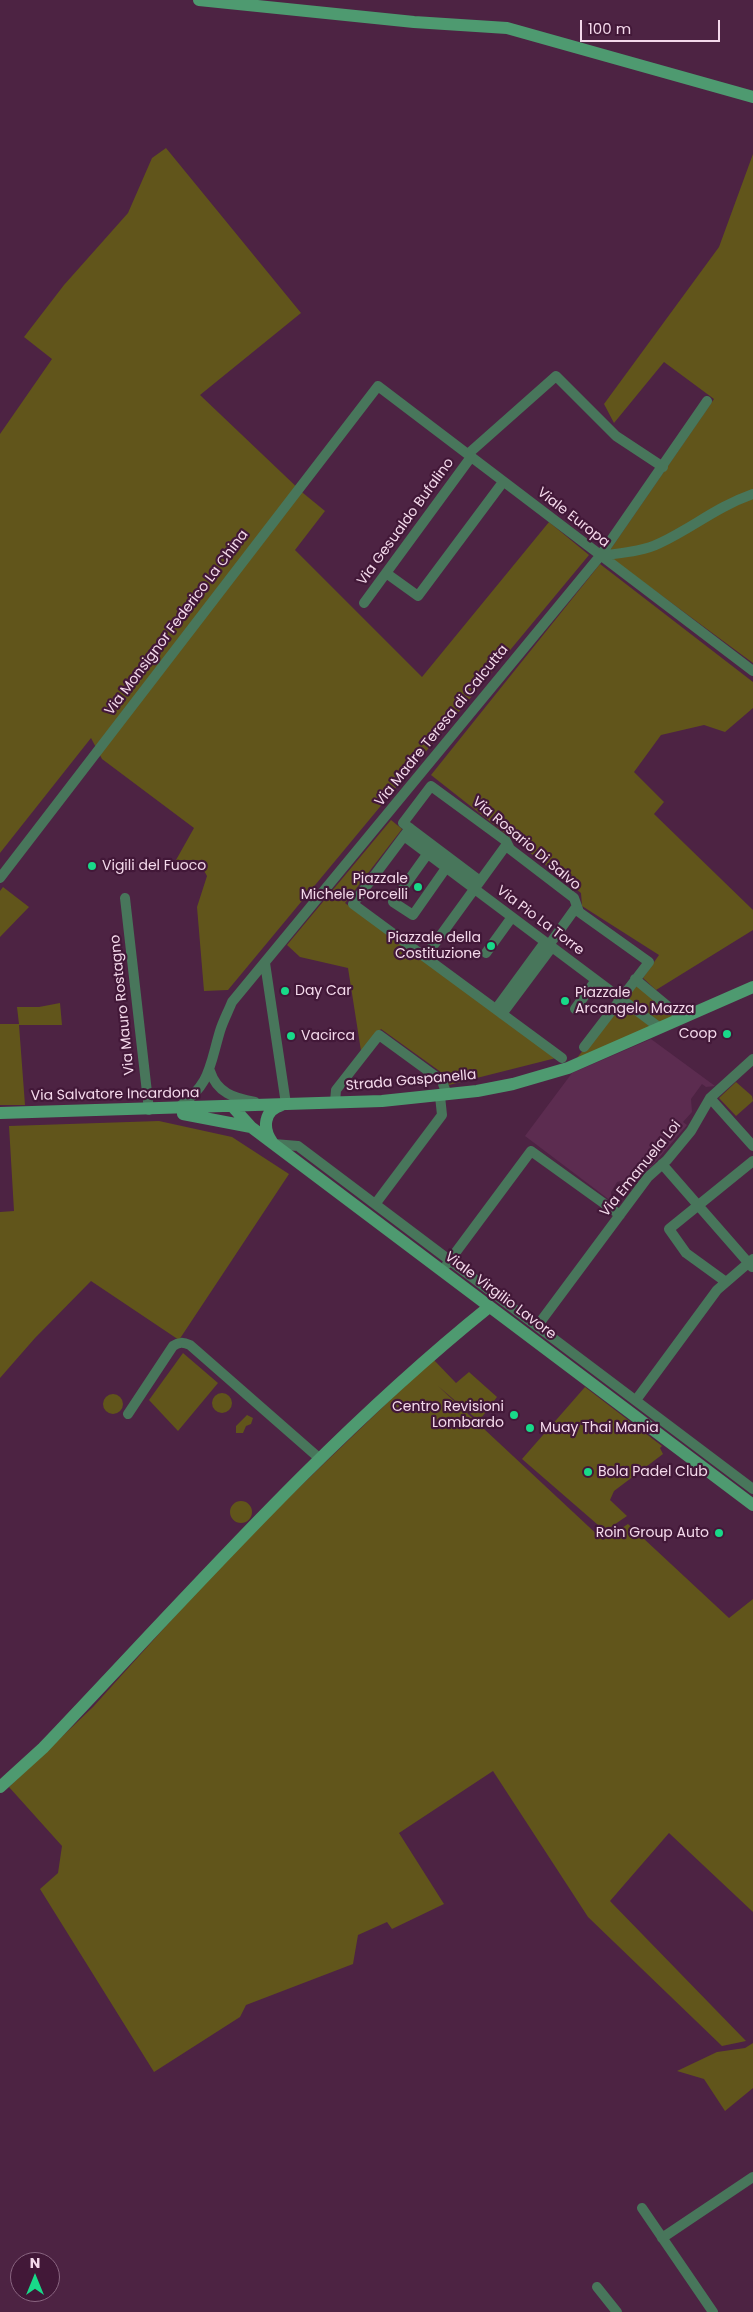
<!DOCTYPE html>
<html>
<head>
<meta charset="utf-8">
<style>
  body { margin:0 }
  #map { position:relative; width:753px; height:2312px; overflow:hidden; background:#4d2343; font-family:Poppins,sans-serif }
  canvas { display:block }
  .north { position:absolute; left:10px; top:2252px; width:50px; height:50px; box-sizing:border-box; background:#421838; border:1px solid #896580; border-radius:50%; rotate:0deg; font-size:14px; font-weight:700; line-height:20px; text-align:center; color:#f4d9eb }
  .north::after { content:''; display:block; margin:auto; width:18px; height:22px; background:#18d989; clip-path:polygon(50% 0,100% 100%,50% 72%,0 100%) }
  .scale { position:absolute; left:580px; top:20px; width:140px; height:22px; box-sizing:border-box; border:2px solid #f4d9eb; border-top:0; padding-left:6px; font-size:15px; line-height:18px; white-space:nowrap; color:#f4d9eb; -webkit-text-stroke:4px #421838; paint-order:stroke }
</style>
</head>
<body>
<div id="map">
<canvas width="753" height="2312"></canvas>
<div class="north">N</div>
<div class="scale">100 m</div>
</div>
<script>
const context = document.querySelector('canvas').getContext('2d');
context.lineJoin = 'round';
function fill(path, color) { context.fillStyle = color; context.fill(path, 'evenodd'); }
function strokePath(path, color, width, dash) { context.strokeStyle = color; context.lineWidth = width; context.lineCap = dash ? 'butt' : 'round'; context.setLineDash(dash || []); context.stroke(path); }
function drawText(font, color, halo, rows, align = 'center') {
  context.font = font + ' Poppins,sans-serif'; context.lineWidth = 4.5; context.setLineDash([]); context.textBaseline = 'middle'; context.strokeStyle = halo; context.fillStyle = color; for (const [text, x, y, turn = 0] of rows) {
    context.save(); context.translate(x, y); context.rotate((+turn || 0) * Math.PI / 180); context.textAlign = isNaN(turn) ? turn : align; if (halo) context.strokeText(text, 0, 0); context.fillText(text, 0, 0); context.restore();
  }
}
fill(new Path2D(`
  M 651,1039 L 715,1086 L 706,1087 L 702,1084 L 691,1099 L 692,1112 L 683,1122 L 687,1125 L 651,1167 L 637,1177 L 617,1182 L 611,1192 L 611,1201 L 525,1136 L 572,1073 Z`), '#5c2c50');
fill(new Path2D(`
  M 166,148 L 301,313 L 200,395 L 303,493 L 325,511 L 295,550 L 422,677 L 549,522 L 589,555 L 228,990 L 204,991 L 197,907 L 207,876 L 198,860 L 176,860 L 194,828 L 102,759 L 91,738 L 0,853 L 0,434 L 52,359 L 24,337 L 64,285 L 128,213 L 152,158 Z
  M 753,154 L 753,663 L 612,559 L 610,550 L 714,399 L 664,362 L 614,423 L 604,404 L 719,247 Z
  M 600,564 L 753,682 L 753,708 L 725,732 L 704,725 L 661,735 L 634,772 L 664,802 L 654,814 L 753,910 L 753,930 L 656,990 L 643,978 L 659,955 L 582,906 L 581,893 L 431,775 Z
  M 391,820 L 402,829 L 345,903 L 556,1058 L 449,1085 L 445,1075 L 381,1029 L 361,1051 L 348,968 L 300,957 L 287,945 Z
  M 3,887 L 29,907 L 0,937 L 0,891 Z
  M 636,981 L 679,1018 L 574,1062 Z
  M 60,1003 L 62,1025 L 19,1025 L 25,1105 L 0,1105 L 0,1024 L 19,1024 L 17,1007 L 39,1007 Z
  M 736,1082 L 752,1096 L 753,1101 L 736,1116 L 719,1098 Z
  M 159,1121 L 232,1137 L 289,1174 L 179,1340 L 91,1281 L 35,1338 L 0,1378 L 0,1212 L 14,1211 L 9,1126 Z
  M 183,1353 L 218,1383 L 178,1431 L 149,1400 Z
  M 433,1359 L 456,1383 L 469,1372 L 497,1397 L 479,1421 L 438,1386 L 603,1540 L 628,1524 L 729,1618 L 753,1599 L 753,1912 L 669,1833 L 610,1901 L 746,2041 L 722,2046 L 588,1917 L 493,1771 L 399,1833 L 444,1904 L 392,1929 L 387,1922 L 358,1935 L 353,1964 L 246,2005 L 240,2017 L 154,2072 L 40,1889 L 58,1873 L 62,1846 L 9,1787 L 93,1707 L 194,1595 L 258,1527 Z
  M 585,1387 L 662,1446 L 660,1448 L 663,1454 L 614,1491 L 610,1500 L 627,1516 L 605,1531 L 522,1459 Z
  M212 1403a10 10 0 1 1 20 0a10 10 0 1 1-20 0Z
  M103 1404a10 10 0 1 1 20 0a10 10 0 1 1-20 0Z
  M 247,1415 L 253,1418 L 251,1424 L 246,1426 L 243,1433 L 236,1433 L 236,1426 Z
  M230 1512a11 11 0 1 1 22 0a11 11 0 1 1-22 0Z
  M 753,2043 L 753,2088 L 725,2111 L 704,2079 L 677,2071 L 717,2052 L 745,2048 Z`), '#61551b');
strokePath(new Path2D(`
  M 468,454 L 556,376 L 616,436 L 663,467
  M 600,556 C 619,553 642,552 660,543 C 694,527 716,507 753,494
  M 386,573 L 418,596 L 503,482
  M 364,603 L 471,457
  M 410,828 L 353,904 L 562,1058
  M 404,836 L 660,1028
  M 431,849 L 393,902 L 413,915 L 446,868
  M 0,878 L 378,386 L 753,671
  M 480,881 L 403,823 L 431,786 L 506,841 L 510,849 L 574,898 L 579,912 L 649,962 L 584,1047
  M 125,898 L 149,1110
  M 549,945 L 577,906
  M 486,953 L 512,917
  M 425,957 L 507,844
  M 265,963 L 286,1104
  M 635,979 L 682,1018
  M 496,1009 L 545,942
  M 575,1009 L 596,980
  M 502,1014 L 552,947
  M 210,1071 C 217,1093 234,1098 255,1102
  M 710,1098 L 753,1146
  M 335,1102 L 336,1090 L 379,1035 L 442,1081 L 447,1095
  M 178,1108 C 211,1083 209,1068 220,1031 C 223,1021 228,1012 232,1002 L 600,556 L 707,401
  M 274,1144 L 298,1146 L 753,1489
  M 662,1164 L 752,1267
  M 376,1203 L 442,1115 L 440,1096
  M 447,1264 L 531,1151 L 620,1215
  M 726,1282 L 686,1253 L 669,1229 L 753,1161
  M 538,1325 L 648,1177 L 667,1160 L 691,1131 L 710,1098 L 753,1059
  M 636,1400 L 717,1290 L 753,1259
  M 128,1414 L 173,1346 C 179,1342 183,1342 190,1345 L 319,1458
  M 642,2208 L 713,2312
  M 662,2238 L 753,2177
  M 597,2287 L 617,2312`), '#48765b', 10);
strokePath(new Path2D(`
  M 199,0 L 414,22 L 507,28 L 753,97
  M 232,1106 L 251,1127 L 753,1505
  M 0,1113 L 382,1101 L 477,1091 L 513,1084 L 568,1068 L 753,987
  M 183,1114 L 251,1127
  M 272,1142 C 262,1128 264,1110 282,1105
  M 0,1787 L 43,1748 C 187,1597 326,1438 489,1307`), '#4e9a70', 12);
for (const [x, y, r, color] of [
  [92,866,5,"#18d989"],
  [418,887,5,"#18d989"],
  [491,946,5,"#18d989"],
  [285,991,5,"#18d989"],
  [565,1001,5,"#18d989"],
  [727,1034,5,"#18d989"],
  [291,1036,5,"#18d989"],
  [514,1415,5,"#18d989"],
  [530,1428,5,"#18d989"],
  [588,1472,5,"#18d989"],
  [719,1533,5,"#18d989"]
]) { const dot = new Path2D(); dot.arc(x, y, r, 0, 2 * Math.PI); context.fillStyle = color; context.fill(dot); strokePath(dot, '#421838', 2); }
drawText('14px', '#f4d9eb', '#421838', [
  ["Viale Europa",573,518,38],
  ["Via Gesualdo Bufalino",406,522,-54],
  ["Via Monsignor Federico La China",177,623,-53],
  ["Via Madre Teresa di Calcutta",442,726,-51],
  ["Via Rosario Di Salvo",526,844,40],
  ["Via Pio La Torre",540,921,37],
  ["Via Mauro Rostagno",123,1005,-96],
  ["Strada Gaspanella",411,1081,-5],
  ["Via Salvatore Incardona",115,1095,-1],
  ["Via Emanuela Loi",641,1169,-51],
  ["Viale Virgilio Lavore",500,1296,37]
]);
drawText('14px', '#f4d9eb', '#421838', [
  ["Vigili del Fuoco",102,866],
  ["Piazzale",408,879,"right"],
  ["Michele Porcelli",408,895,"right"],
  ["Piazzale della",481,938,"right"],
  ["Costituzione",481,954,"right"],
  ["Day Car",295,991],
  ["Piazzale",575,993],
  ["Arcangelo Mazza",575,1009],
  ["Coop",717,1034,"right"],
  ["Vacirca",301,1036],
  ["Centro Revisioni",504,1407,"right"],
  ["Lombardo",504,1423,"right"],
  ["Muay Thai Mania",540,1428],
  ["Bola Padel Club",598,1472],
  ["Roin Group Auto",709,1533,"right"]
], 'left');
</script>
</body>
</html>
